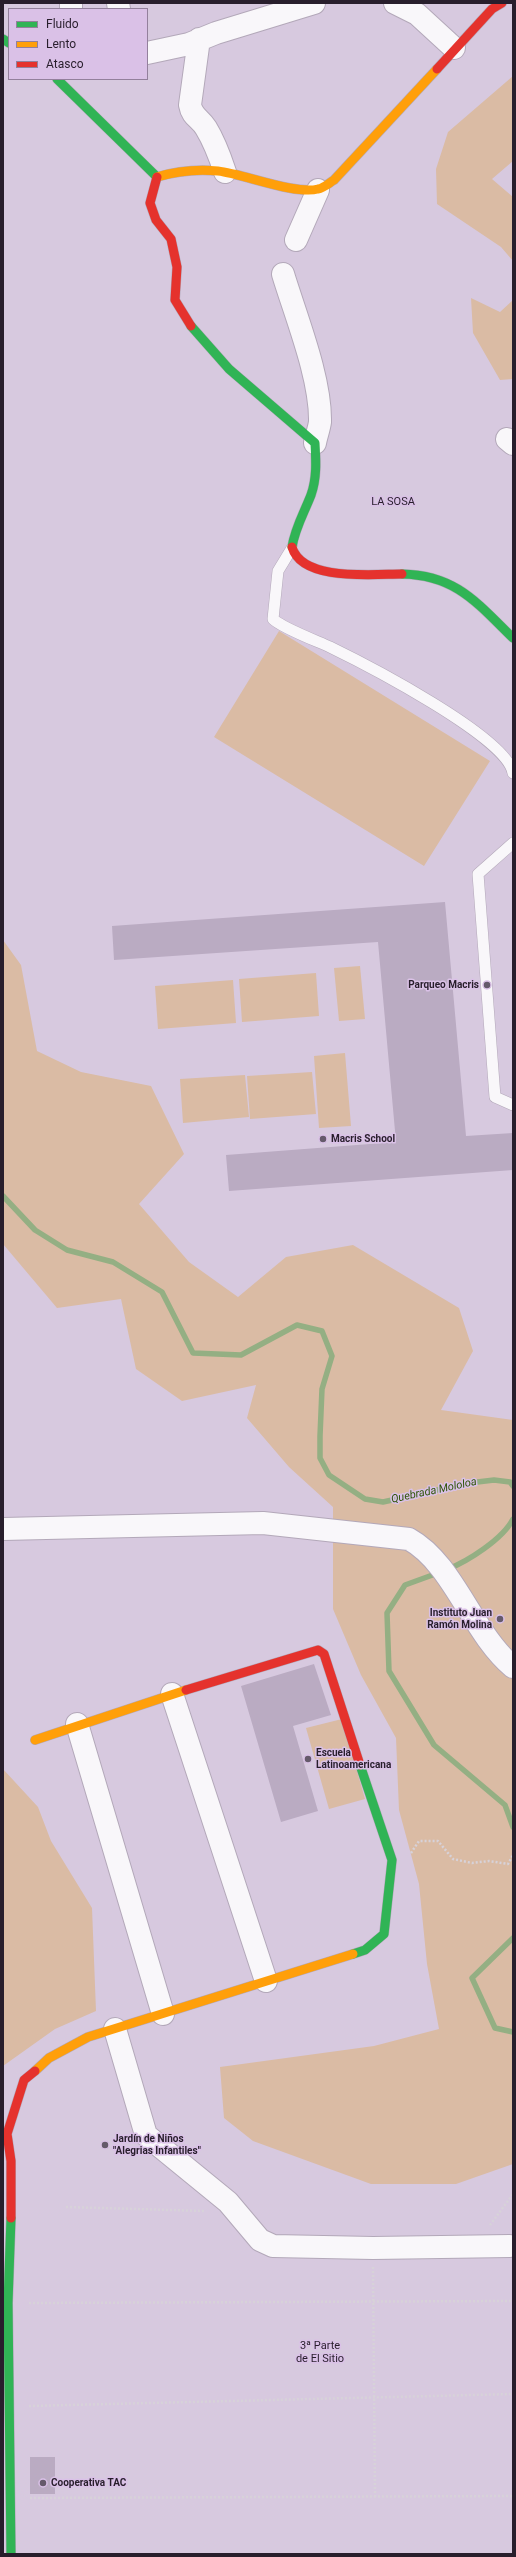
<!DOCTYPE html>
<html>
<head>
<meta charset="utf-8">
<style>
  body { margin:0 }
  #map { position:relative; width:516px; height:2557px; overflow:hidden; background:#d7c9df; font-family:Roboto,sans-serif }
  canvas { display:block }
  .frame { position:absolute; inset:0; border:4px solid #281e2c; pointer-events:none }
  .legend { position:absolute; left:8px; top:8px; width:140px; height:72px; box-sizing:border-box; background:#dac1e7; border:1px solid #93809c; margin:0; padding:5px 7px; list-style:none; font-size:12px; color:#281e2c }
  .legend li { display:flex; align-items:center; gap:8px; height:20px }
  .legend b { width:20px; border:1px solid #93809c }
</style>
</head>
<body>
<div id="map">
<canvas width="516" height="2557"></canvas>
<div class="frame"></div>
<ul class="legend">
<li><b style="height:5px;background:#30b455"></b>Fluido</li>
<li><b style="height:5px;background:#ff9f0a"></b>Lento</li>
<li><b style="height:5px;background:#e5322d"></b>Atasco</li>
</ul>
</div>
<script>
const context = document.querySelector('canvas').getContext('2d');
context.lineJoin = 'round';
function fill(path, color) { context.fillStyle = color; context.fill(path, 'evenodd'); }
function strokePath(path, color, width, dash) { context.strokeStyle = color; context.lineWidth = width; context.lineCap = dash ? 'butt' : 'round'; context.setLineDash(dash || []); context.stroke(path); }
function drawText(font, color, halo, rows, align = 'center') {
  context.font = font + ' Roboto,sans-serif'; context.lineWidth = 3; context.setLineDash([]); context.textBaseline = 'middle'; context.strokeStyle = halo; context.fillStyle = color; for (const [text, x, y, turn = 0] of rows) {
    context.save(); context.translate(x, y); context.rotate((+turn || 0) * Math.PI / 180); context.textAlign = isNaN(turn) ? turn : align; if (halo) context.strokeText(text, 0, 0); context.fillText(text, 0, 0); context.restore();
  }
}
fill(new Path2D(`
  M 513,76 L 513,161 L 492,179 L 513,197 L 513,261 L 501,247 L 437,204 L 436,169 L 448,132 Z
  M 471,298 L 500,312 L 513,300 L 513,379 L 500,380 L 473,333 Z
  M 279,631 L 490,761 L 424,866 L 214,737 Z
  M 3,940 L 21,965 L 37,1051 L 81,1072 L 151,1086 L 184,1154 L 139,1204 L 189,1262 L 238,1297 L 286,1257 L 353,1245 L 459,1308 L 473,1351 L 441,1410 L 513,1420 L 513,2164 L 456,2184 L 371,2184 L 253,2141 L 224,2118 L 220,2067 L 374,2046 L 439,2029 L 427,1964 L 419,1884 L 399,1810 L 396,1738 L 361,1675 L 333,1609 L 333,1507 L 289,1467 L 247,1418 L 256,1385 L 182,1401 L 136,1369 L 121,1299 L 57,1308 L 3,1244 Z
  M 360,966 L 365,1019 L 339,1021 L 334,968 Z
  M 316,973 L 319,1016 L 242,1022 L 239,979 Z
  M 233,980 L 236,1023 L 158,1029 L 155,986 Z
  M 345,1053 L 351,1126 L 319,1128 L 314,1056 Z
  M 312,1072 L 316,1114 L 250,1119 L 247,1076 Z
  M 245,1075 L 249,1117 L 183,1123 L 180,1079 Z
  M 342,1719 L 365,1799 L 329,1809 L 306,1728 Z
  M 3,1769 L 38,1807 L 51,1841 L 92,1908 L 96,2011 L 55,2029 L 3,2066 Z`), '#dabba4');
strokePath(new Path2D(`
  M 3,1196 L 35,1230 L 67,1250 L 113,1262 L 162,1292 L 193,1353 L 241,1355 L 297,1325 L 322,1331 L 332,1356 L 322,1389 L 320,1436 L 320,1458 L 329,1475 L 365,1499 L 383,1502 L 469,1483 L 494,1480 L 510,1482 L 513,1486
  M 448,1569 C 468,1561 503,1539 513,1519
  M 438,1573 L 405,1585 L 387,1613 L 389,1671 L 434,1745 L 505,1805 L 513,1827
  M 513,1938 L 472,1978 L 495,2028 L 513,2032`), '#94af83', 5.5);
fill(new Path2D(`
  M 445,902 L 466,1136 L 513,1133 L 513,1170 L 229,1191 L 226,1155 L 396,1142 L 378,942 L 114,960 L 112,926 Z
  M 314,1664 L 331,1715 L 293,1726 L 318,1811 L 281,1822 L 241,1686 Z
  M 30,2457 L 55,2457 L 55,2494 L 30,2494 Z`), '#baabc2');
const lane = new Path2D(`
  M 292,548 L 278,571 L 273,619 C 282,628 317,641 330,647 C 365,664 507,737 513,773
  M 513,843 L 478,874 L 495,1097 L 513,1105`);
const street = new Path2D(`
  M 71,3 L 71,9
  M 118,3 L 119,9
  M 395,3 L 417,14 L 454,48
  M 199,39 L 190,105 C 192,117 200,118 206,128 C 214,141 220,157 225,172
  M 147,53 L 189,44 L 216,33 L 314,3
  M 296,240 L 318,190
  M 283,274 C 296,317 321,378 320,422 C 319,429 316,437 315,443
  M 507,439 L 513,444
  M 3,1529 L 263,1523 L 409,1539 C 454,1564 472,1633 513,1667
  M 172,1694 L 266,1981
  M 77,1724 L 163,2014
  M 115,2029 L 146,2135 L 228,2202 L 260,2240 L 273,2246 L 373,2248 L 510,2246`);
const fast = new Path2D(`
  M 3,39 L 9,43
  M 57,79 L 157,177
  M 191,326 L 229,369 L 315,443 C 316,461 317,478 311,495 C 304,513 295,528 292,547
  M 402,574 C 456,575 477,603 513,638
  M 353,1954 L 365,1950 L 384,1934 L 392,1860 L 360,1765
  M 11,2218 L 8,2303 L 11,2554`);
const slow = new Path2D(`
  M 157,177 C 177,171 197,169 218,171 C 244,174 295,195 318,189 C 324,188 329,183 334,180 L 437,69
  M 35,1740 L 186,1690
  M 35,2071 L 49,2058 L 88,2037 L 353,1954`);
const jam = new Path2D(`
  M 437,69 L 492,9 L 502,3
  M 157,177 L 150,203 L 156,220 L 171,239 L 177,267 L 175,300 L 191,326
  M 292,547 C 302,582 374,574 402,574
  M 186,1690 L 318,1650 L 324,1654 L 360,1765
  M 11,2218 L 11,2161 L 7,2134 L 24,2080 L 35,2071`);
strokePath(lane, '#b3a8b9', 12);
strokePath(street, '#b3a8b9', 24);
strokePath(fast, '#b3a8b9', 10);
strokePath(slow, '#b3a8b9', 10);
strokePath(jam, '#b3a8b9', 10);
strokePath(new Path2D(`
  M 411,1853 L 419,1841 L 438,1841 L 453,1859 L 472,1863 L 489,1861 L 508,1864 L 513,1855
  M 66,2207 L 205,2211
  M 490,2225 L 513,2194
  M 373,2267 L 375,2497
  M 29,2303 L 513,2301
  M 29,2406 L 513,2394
  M 30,2498 L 513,2496`), '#d7d2d9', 2.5, [2, 2]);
strokePath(lane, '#f9f7fa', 11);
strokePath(street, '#f9f7fa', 22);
strokePath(fast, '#30b455', 9);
strokePath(slow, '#ff9f0a', 9);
strokePath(jam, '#e5322d', 9);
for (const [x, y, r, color] of [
  [487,985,4,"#655a6b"],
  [323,1139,4,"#655a6b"],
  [500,1619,4,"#655a6b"],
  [308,1759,4,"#655a6b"],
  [105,2145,4,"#655a6b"],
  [43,2483,4,"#655a6b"]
]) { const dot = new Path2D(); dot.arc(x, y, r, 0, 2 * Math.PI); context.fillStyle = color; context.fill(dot); strokePath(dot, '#dac1e7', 1.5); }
drawText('bold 10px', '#281e2c', '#dac1e7', [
  ["Parqueo Macris",479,985,"right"],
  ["Macris School",331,1139],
  ["Instituto Juan",492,1613,"right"],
  ["Ramón Molina",492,1625,"right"],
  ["Escuela",316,1753],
  ["Latinoamericana",316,1765],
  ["Jardín de Niños",113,2139],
  ["\"Alegrias Infantiles\"",113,2151],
  ["Cooperativa TAC",51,2483]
], 'left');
drawText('11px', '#281e2c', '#dac1e7', [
  ["LA SOSA",393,502],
  ["3ª Parte",320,2346],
  ["de El Sitio",320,2359]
]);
drawText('italic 11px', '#2c5404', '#dac1e7', [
  ["Quebrada Mololoa",434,1491,-12]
]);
</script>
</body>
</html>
